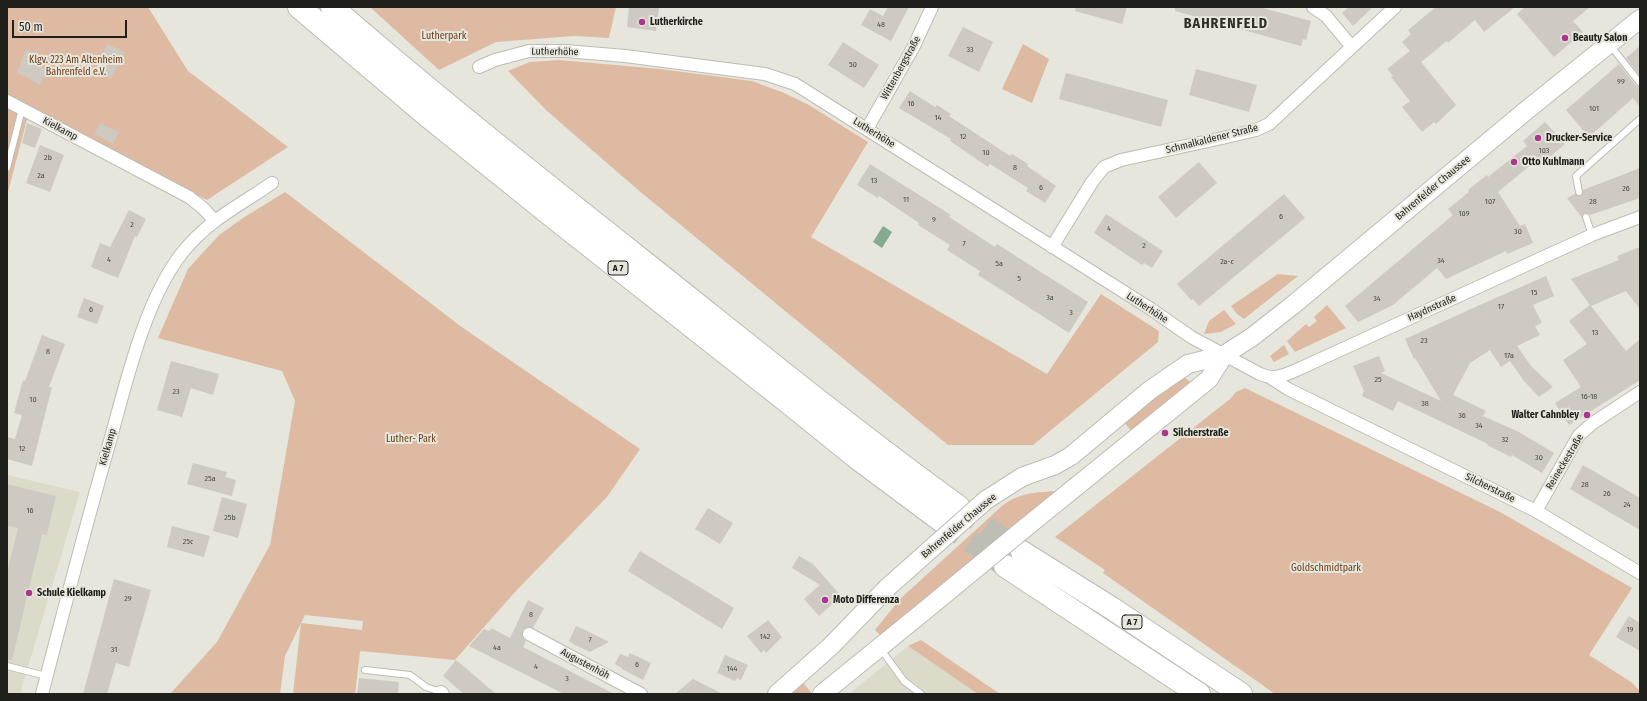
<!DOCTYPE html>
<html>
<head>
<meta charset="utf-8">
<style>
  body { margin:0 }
  #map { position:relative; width:1647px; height:701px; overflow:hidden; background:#e6e6dc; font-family:"Fira Sans Condensed",sans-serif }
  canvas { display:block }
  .frame { position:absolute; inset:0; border:8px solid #1f1f1b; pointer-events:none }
  .scale { position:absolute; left:12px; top:20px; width:115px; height:18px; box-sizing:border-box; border:2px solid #1f1f1b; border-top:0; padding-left:5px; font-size:12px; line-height:14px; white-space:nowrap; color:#1f1f1b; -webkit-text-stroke:3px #e6e6dc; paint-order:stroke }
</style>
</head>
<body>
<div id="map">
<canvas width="1647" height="701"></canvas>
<div class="frame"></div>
<div class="scale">50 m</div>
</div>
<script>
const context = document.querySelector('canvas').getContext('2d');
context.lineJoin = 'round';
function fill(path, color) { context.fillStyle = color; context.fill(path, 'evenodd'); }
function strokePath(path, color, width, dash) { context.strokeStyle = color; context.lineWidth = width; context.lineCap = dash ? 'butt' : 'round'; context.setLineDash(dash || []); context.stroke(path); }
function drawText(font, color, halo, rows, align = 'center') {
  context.font = font + ' "Fira Sans Condensed",sans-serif'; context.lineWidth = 4; context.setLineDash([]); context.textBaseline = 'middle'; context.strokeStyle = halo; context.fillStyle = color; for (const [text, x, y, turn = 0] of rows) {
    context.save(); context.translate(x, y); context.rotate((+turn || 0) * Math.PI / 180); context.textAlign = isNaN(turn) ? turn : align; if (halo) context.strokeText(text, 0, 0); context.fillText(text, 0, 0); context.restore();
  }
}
fill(new Path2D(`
  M 7,475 L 80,492 L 20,694 L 7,694 Z
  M 908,646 L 978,694 L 849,694 Z`), '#dcdbca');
fill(new Path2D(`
  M 7,7 L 148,7 L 188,71 L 288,147 L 207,200 L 33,109 L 27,119 L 7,196 Z
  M 370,7 L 616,7 L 609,38 L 574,36 L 496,42 L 439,70 Z
  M 1023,44 L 1049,59 L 1032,103 L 1002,89 Z
  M 559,60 L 660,69 L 752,81 L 784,93 L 809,105 L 868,142 L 811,237 L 1047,374 L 1101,294 L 1159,331 L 1158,342 L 1033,445 L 948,445 L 637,189 L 547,111 L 508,71 L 530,62 Z
  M 285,192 L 463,328 L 640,449 L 607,497 L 515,592 L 455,660 L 360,651 L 361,644 L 355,694 L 293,694 L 301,623 L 285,656 L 280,694 L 170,694 L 217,642 L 270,545 L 295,401 L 282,371 L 158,338 L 188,269 L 219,235 L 243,218 ZM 305,615 L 363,621 L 362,630 L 301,623 Z
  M 1278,274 L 1298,276 L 1244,319 L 1237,314 L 1231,306 Z
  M 1327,305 L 1346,328 L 1295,352 L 1287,341 L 1306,324 L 1309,327 L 1317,321 L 1314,317 Z
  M 1224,310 L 1236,324 L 1221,332 L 1204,334 L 1209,321 Z
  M 1284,345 L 1289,354 L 1274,362 L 1270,356 Z
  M 1184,377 L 1193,384 L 1132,432 L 1124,422 L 1164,390 Z
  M 1245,388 L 1500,512 L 1632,588 L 1589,655 L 1631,682 L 1640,691 L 1640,694 L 1275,694 L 1103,573 L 1105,570 L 1055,537 L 1230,399 L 1236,392 Z
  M 1055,491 L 1038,508 L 880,635 L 875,630 L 900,599 L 1003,505 C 1023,492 1032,493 1055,491 Z
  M 921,640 L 1000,694 L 978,694 L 908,646 Z
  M 803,683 L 811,692 L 810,694 L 789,694 Z`), '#debaa3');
fill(new Path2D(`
  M 883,226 L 892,232 L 882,248 L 873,242 Z`), '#85aa8f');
fill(new Path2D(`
  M 629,7 L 659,7 L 656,31 L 627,27 Z
  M 888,7 L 909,7 L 891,41 L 861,25 L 870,9 L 883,16 Z
  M 1076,7 L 1127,7 L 1122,24 L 1075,11 Z
  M 1175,7 L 1259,7 L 1311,21 L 1306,40 L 1303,39 L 1301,46 L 1175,11 Z
  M 1349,7 L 1373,7 L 1353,26 L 1342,13 Z
  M 1436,7 L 1515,7 L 1484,32 L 1475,20 L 1448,43 L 1447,41 L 1421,62 L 1456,105 L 1436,124 L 1434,122 L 1422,132 L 1402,107 L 1410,101 L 1391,77 L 1393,76 L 1387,69 L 1410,51 L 1402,42 L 1411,34 L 1408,30 Z
  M 1525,7 L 1590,7 L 1573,21 L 1583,32 L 1554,57 L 1517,14 Z
  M 963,27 L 993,42 L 979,72 L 948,56 Z
  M 843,42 L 879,65 L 864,88 L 828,65 Z
  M 107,44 L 124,52 L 111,79 L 94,71 Z
  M 1640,46 L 1640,76 L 1626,58 Z
  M 26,49 L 41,55 L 37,65 L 47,71 L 40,85 L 17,72 Z
  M 1619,64 L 1636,86 L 1640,87 L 1640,107 L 1633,98 L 1589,137 L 1566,110 Z
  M 1196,69 L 1257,85 L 1249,112 L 1189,95 Z
  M 1066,73 L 1168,100 L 1161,127 L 1059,99 Z
  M 910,91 L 935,107 L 937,105 L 951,114 L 949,116 L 1010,156 L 1012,154 L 1028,164 L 1027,166 L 1056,186 L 1045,203 L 1026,191 L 1028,188 L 990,164 L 988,167 L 950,141 L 951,139 L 899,108 Z
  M 1545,122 L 1565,144 L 1542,164 L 1538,159 L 1498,192 L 1520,226 L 1525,224 L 1533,243 L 1507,254 L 1506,251 L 1446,279 L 1437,268 L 1393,305 L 1358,322 L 1345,306 L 1453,215 L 1448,209 L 1469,192 L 1468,190 L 1487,175 L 1488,177 L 1527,146 L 1523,141 Z
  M 27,123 L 42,129 L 35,148 L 22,143 Z
  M 100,123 L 119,132 L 113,144 L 94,134 Z
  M 40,145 L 64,155 L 50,192 L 26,183 Z
  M 1199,162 L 1217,183 L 1176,218 L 1158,197 Z
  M 870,164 L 951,215 L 949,217 L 995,247 L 997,244 L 1088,302 L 1069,333 L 978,275 L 980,271 L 947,250 L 950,245 L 918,225 L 919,223 L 879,196 L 878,198 L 857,185 Z
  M 1640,168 L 1640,198 L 1590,215 L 1587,213 L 1584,213 L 1582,218 L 1567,198 L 1575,194 L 1580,196 L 1583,194 L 1583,190 Z
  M 1284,194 L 1305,218 L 1199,306 L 1193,299 L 1191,300 L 1177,284 Z
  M 129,210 L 146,219 L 137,237 L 135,236 L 118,278 L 91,267 L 100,243 L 110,247 Z
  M 1106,214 L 1163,251 L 1152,268 L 1144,263 L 1142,265 L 1094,233 Z
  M 1640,247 L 1640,309 L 1626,291 L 1591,306 L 1626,351 L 1640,339 L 1640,380 L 1569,425 L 1555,403 L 1581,387 L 1563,360 L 1587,344 L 1569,321 L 1590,305 L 1571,279 L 1619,260 L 1617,256 Z
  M 1546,276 L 1554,296 L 1533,305 L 1542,323 L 1535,326 L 1540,335 L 1517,346 L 1531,366 L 1553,387 L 1539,397 L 1524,381 L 1510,361 L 1501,367 L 1490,350 L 1470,363 L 1453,395 L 1486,411 L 1483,416 L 1519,432 L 1554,453 L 1542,473 L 1512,455 L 1511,457 L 1487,445 L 1488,444 L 1398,401 L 1393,411 L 1362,396 L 1364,391 L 1353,366 L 1379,356 L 1385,371 L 1381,373 L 1441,401 L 1415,358 L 1414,359 L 1405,339 L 1482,304 Z
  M 84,298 L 104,306 L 97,324 L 77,317 Z
  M 42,335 L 65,344 L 49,387 L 52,387 L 32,466 L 7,459 L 7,437 L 15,439 L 22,415 L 14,413 L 23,380 L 25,381 Z
  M 171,361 L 219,374 L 213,395 L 191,388 L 182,417 L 157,410 Z
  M 193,463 L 227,472 L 225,477 L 236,480 L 232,496 L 187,484 Z
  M 1583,465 L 1640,498 L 1640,530 L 1570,489 Z
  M 7,484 L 56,496 L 47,535 L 42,534 L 12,660 L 7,659 L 7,573 L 18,528 L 7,526 Z
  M 222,497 L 247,504 L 238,538 L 213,531 Z
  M 708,508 L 733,523 L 720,544 L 695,529 Z
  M 172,526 L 210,536 L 204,557 L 167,547 Z
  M 640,551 L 734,608 L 722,629 L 628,571 Z
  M 799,556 L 813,564 L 841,596 L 819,616 L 804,599 L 820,585 L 792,568 Z
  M 114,579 L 151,590 L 129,667 L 116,663 L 107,694 L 83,694 Z
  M 528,600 L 544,608 L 533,628 L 528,627 L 523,630 L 522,635 L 526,641 L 523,647 L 614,694 L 564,694 L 469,646 L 484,629 L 490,631 L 491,628 L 510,638 Z
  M 1629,616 L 1640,623 L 1640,651 L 1616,637 Z
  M 768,620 L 782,637 L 766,653 L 764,650 L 761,653 L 747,636 Z
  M 576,626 L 583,629 L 609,642 L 590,652 L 575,645 L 569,641 Z
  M 630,653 L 651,663 L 643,680 L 622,669 L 622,668 L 615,664 L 620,654 L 628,657 Z
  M 725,655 L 748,665 L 741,680 L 737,678 L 735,681 L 717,673 Z
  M 456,660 L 461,664 L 496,694 L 464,694 L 443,676 Z
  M 359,678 L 399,682 L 398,694 L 357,694 Z
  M 693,679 L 723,694 L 675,694 Z`), '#cec9c1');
strokePath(new Path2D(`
  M 959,507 L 1022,552
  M 943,522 L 1005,566`), '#bebeb5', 22, [22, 11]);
const lane = new Path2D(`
  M 1610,45 L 1640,83
  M 7,168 L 22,109
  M 1579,192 L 1576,176 L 1640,119
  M 1586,217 L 1592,235
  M 880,648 L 904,681 L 921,694
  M 7,666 L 46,676
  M 365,670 L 410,675 L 426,687 L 441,692`);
const street = new Path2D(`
  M 1313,7 L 1326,16 L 1352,47
  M 479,67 L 495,60 L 529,51 L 566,51 L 625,56 L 765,74 L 795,84 L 1151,309 L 1191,337 L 1260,374 C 1275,381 1287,374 1301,368 L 1592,235 L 1640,217
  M 7,101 L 189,197 L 203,208 L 214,220
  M 867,129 L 914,46 L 932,7
  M 1052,247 L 1092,182 L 1104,167 L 1121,160 L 1222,138 L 1256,130 L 1269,124 L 1395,7
  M 1271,378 L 1288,389 L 1536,511 L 1640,573
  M 1536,511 L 1579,435 L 1593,423 L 1640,392
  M 529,634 L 641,694
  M 441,692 L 443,694
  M 42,694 C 64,609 86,525 110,441 C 126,383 145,300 182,253 C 208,220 239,206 272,183`);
const secondary = new Path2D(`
  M 986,500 L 1022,477 L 1055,465 L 1071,456 L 1150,390 L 1188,364 L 1224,355 L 1252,337 L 1293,305 L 1528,109 L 1640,19
  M 1025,528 L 1209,379 L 1224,355
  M 777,694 L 831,646 L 888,587
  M 822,694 L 923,612`);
const highway = new Path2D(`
  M 299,7 L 430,118 L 558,221 L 784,399 L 857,458 L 943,522
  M 332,7 C 440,101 552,189 663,277 C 761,355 858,434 959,507
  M 1022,552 L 1113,609 L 1241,694
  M 1005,566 L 1199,694`);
strokePath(lane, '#bdbcb4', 8);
strokePath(street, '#bdbcb4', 14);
strokePath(secondary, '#bdbcb4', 20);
strokePath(highway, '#bdbcb4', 24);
strokePath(lane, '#fff', 6);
strokePath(street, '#fff', 12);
strokePath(secondary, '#fff', 18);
strokePath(highway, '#fff', 22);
const secondaryBridge = new Path2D(`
  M 888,587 L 986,500
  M 923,612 L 1025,528`);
strokePath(secondaryBridge, '#bdbcb4', 20, []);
strokePath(secondaryBridge, '#fff', 18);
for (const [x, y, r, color] of [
  [642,22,4,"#ac368e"],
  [1565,38,4,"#ac368e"],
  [1538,138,4,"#ac368e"],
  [1514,162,4,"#ac368e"],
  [1587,415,4,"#ac368e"],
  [1165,433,4,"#ac368e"],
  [29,593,4,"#ac368e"],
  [825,600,4,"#ac368e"]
]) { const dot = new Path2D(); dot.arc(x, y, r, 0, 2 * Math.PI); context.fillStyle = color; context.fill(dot); strokePath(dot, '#e6e6dc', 1.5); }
drawText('8px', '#4b4a44', null, [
  ["48",881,25],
  ["33",970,50],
  ["50",853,65],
  ["99",1621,82],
  ["16",911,104],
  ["101",1594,109],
  ["14",938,118],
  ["12",963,137],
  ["103",1544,151],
  ["10",986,153],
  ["2b",48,158],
  ["8",1015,168],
  ["2a",41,176],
  ["13",874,181],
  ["6",1041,188],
  ["26",1626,189],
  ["11",906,200],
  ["107",1490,202],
  ["28",1593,202],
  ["109",1464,214],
  ["6",1281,217],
  ["9",934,220],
  ["2",132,225],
  ["4",1109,229],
  ["30",1518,232],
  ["7",964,244],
  ["2",1144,246],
  ["4",109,260],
  ["34",1441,261],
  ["2a-c",1227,262],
  ["5a",999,264],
  ["5",1019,279],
  ["15",1534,293],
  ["3a",1050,298],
  ["34",1377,299],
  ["17",1501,307],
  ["6",91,310],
  ["3",1071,313],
  ["13",1595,333],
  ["23",1424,341],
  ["8",48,352],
  ["17a",1509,356],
  ["25",1378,380],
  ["23",176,392],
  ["16-18",1589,397],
  ["10",33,400],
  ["38",1425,404],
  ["36",1462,416],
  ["34",1479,426],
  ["32",1505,440],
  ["12",22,449],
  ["30",1539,458],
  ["25a",210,479],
  ["28",1585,485],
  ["26",1607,494],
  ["24",1627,505],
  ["16",30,511],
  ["25b",230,518],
  ["25c",188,542],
  ["29",128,599],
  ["8",531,615],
  ["19",1630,630],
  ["142",765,637],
  ["7",590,640],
  ["4a",497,648],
  ["31",114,650],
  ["6",637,665],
  ["4",536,667],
  ["144",732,669],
  ["3",567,679]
]);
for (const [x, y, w] of [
  [618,268,20],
  [1132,622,20]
]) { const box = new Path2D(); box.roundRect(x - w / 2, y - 7, w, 14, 3); context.fillStyle = '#e6e6dc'; context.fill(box); strokePath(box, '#1f1f1b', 1); }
drawText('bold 9px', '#1f1f1b', null, [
  ["A 7",618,268],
  ["A 7",1132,622]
]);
drawText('bold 10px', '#1f1f1b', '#e6e6dc', [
  ["Lutherkirche",650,22],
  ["Beauty Salon",1573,38],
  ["Drucker-Service",1546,138],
  ["Otto Kuhlmann",1522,162],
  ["Walter Cahnbley",1579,415,"right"],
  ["Silcherstraße",1173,433],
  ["Schule Kielkamp",37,593],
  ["Moto Differenza",833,600]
], 'left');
drawText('10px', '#6e3c17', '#e6e6dc', [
  ["Lutherpark",444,36],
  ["Klgv. 223 Am Altenheim",76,60],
  ["Bahrenfeld e.V.",76,72],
  ["Luther- Park",411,439],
  ["Goldschmidtpark",1326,568]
]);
drawText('10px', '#1f1f1b', '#e6e6dc', [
  ["Lutherhöhe",555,52,1],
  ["Wittenbergstraße",901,68,-61],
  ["Kielkamp",60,129,28],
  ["Lutherhöhe",874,133,32],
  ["Schmalkaldener Straße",1212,139,-14],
  ["Bahrenfelder Chaussee",1433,188,-40],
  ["Lutherhöhe",1147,308,33],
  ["Haydnstraße",1432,308,-24],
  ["Kielkamp",108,447,-74],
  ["Reineckestraße",1565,462,-59],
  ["Silcherstraße",1490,488,26],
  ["Bahrenfelder Chaussee",959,526,-40],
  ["Augustenhöh",585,664,28]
]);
context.letterSpacing = '1px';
drawText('bold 14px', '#2f2e27', '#e6e6dc', [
  ["BAHRENFELD",1226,24]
]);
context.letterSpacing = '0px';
</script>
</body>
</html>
